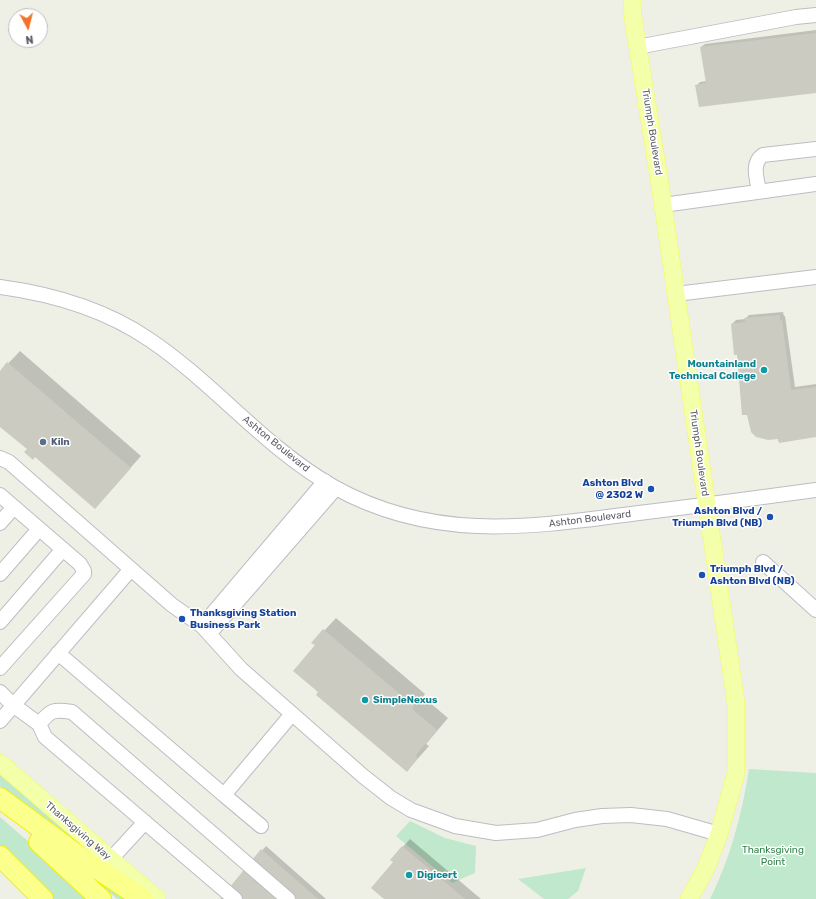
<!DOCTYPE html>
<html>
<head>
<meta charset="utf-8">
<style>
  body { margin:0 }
  #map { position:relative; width:816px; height:899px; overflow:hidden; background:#eff0e5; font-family:Rubik,sans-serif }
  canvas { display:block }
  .north { position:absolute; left:8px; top:8px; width:40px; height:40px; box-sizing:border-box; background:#fff; border:1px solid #bebfc2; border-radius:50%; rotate:173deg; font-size:11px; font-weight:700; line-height:16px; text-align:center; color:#5c5e66 }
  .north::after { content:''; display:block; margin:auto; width:14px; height:18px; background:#f27329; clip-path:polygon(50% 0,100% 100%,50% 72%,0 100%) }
</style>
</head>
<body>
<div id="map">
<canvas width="816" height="899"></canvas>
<div class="north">N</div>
</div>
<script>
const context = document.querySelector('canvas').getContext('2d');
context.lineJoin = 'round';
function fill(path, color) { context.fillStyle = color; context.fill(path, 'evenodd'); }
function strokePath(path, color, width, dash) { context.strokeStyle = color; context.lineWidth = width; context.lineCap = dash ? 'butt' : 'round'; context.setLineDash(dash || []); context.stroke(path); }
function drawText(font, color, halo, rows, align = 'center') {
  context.font = font + ' Rubik,sans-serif'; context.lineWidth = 3; context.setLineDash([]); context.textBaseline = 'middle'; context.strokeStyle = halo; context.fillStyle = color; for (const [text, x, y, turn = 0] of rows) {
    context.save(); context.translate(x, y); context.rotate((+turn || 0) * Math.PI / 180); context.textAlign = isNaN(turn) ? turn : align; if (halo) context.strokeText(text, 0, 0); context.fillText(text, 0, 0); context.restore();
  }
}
fill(new Path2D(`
  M 749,769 L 816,773 L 816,899 L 710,899 C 730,859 742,814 749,769 Z
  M 0,773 L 101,860 L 100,862 L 0,786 Z
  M 0,817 L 95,899 L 52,899 L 0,849 Z
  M 410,821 L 445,838 L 476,846 L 475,873 L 452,883 L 396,836 Z
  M 70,857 L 126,899 L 117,899 Z
  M 586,868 L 578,891 L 568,899 L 544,899 L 518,879 Z`), '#c0e8cc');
fill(new Path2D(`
  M 816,30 L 816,92 L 697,85 L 700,82 L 707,81 L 701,47 L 705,44 Z
  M 783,312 L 784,316 L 785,316 L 795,387 L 816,384 L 816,436 L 779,442 L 738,354 L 732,324 L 736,320 L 745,319 L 749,315 Z
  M 20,351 L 141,456 L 95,508 L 0,425 L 0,372 Z
  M 336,618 L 425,694 L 423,697 L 448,718 L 426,744 L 429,746 L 407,771 L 320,692 L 316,645 L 313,643 Z
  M 410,839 L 481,899 L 386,899 L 394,862 L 391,860 Z
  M 266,846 L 326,899 L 221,899 Z`), '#0003');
fill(new Path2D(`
  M 816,33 L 816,93 L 699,107 L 695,85 L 706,83 L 700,47 Z
  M 780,315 L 780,320 L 782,320 L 791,390 L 816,387 L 816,437 L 779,443 L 778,439 L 768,440 L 756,437 L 751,432 L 747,415 L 742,415 L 737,355 L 734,355 L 731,324 L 745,322 L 744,318 Z
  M 7,362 L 131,468 L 95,509 L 35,457 L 33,460 L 24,452 L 27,449 L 0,427 L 0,371 Z
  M 323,629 L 414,706 L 412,709 L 437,730 L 415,756 L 418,758 L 407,772 L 316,695 L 318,692 L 293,671 L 315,645 L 311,643 Z
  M 402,846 L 465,899 L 384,899 L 371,888 L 393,862 L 390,860 Z
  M 261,849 L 318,899 L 220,899 Z`), '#cbcbc1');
const minor = new Path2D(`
  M 637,47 L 796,17 L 816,15
  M 759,191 C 757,179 751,163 763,155 L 816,149
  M 663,205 L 816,184
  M 0,287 C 52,294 106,310 150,340 C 215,384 265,448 334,487 C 434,543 532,527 639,513 C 698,506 757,498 816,490
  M 676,294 L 816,277
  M 0,458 L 9,462 L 172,605 L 202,626 L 241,669 L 363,776 L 391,798 L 411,810 L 455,826 L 496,833 L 537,830 L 575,820 L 602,816 L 631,815 L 667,819 L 719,834
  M 0,495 L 80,564 L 84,571 L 84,574 L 0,668
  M 0,523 L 14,507
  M 763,562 L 816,610
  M 0,574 L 39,529
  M 0,622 L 63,549
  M 202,626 L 325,481
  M 210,633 L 336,488
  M 58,653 L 224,795
  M 0,692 L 13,705 L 39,724 L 45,737 L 235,899
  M 0,721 L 131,569
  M 39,724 C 51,710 53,709 72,712 L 288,899
  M 261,826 L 224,795 L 292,714
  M 111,859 L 145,822`);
const major = new Path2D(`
  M 632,0 L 633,18 L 659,178 L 736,703 L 736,773 L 731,791 L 719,834 L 706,868 L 689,899
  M 0,763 L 157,899`);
const highway = new Path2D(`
  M 0,798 L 87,862 L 143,899
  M 39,842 L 101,899
  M 0,856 L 43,899`);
strokePath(minor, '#bcbdc4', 16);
strokePath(major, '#f6f855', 18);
strokePath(highway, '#f4ef00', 22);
strokePath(minor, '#fff', 14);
strokePath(major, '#f4ffaa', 17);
strokePath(highway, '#fbff8c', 20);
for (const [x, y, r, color] of [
  [764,370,4,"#0f9aa8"],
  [43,442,4,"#5c6f8a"],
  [651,489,4,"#1a4fb4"],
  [770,517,4,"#1a4fb4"],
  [702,575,4,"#1a4fb4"],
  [182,619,4,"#1a4fb4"],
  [365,700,4,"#0f9aa8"],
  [409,875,4,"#0f9aa8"]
]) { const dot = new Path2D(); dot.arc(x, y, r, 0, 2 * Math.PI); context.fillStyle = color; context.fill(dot); strokePath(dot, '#fff', 1.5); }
drawText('10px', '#5c5e66', '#fff', [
  ["Triumph Boulevard",652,132,81],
  ["Ashton Boulevard",276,444,39],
  ["Triumph Boulevard",699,453,82],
  ["Ashton Boulevard",590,519,-7],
  ["Thanksgiving Way",78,831,41]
]);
drawText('bold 10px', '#0d838f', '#fff', [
  ["Mountainland",756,364,"right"],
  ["Technical College",756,376,"right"],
  ["SimpleNexus",373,700],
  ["Digicert",417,875]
], 'left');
drawText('bold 10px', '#4e5e75', '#fff', [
  ["Kiln",51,442]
], 'left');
drawText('bold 10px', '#164399', '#fff', [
  ["Ashton Blvd",643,483],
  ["@ 2302 W",643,495],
  ["Ashton Blvd /",762,511],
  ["Triumph Blvd (NB)",762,523],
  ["Triumph Blvd /",710,569,"left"],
  ["Ashton Blvd (NB)",710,581,"left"],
  ["Thanksgiving Station",190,613,"left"],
  ["Business Park",190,625,"left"]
], 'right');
drawText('10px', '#30824c', '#fff', [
  ["Thanksgiving",773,850],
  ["Point",773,862]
]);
</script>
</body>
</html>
